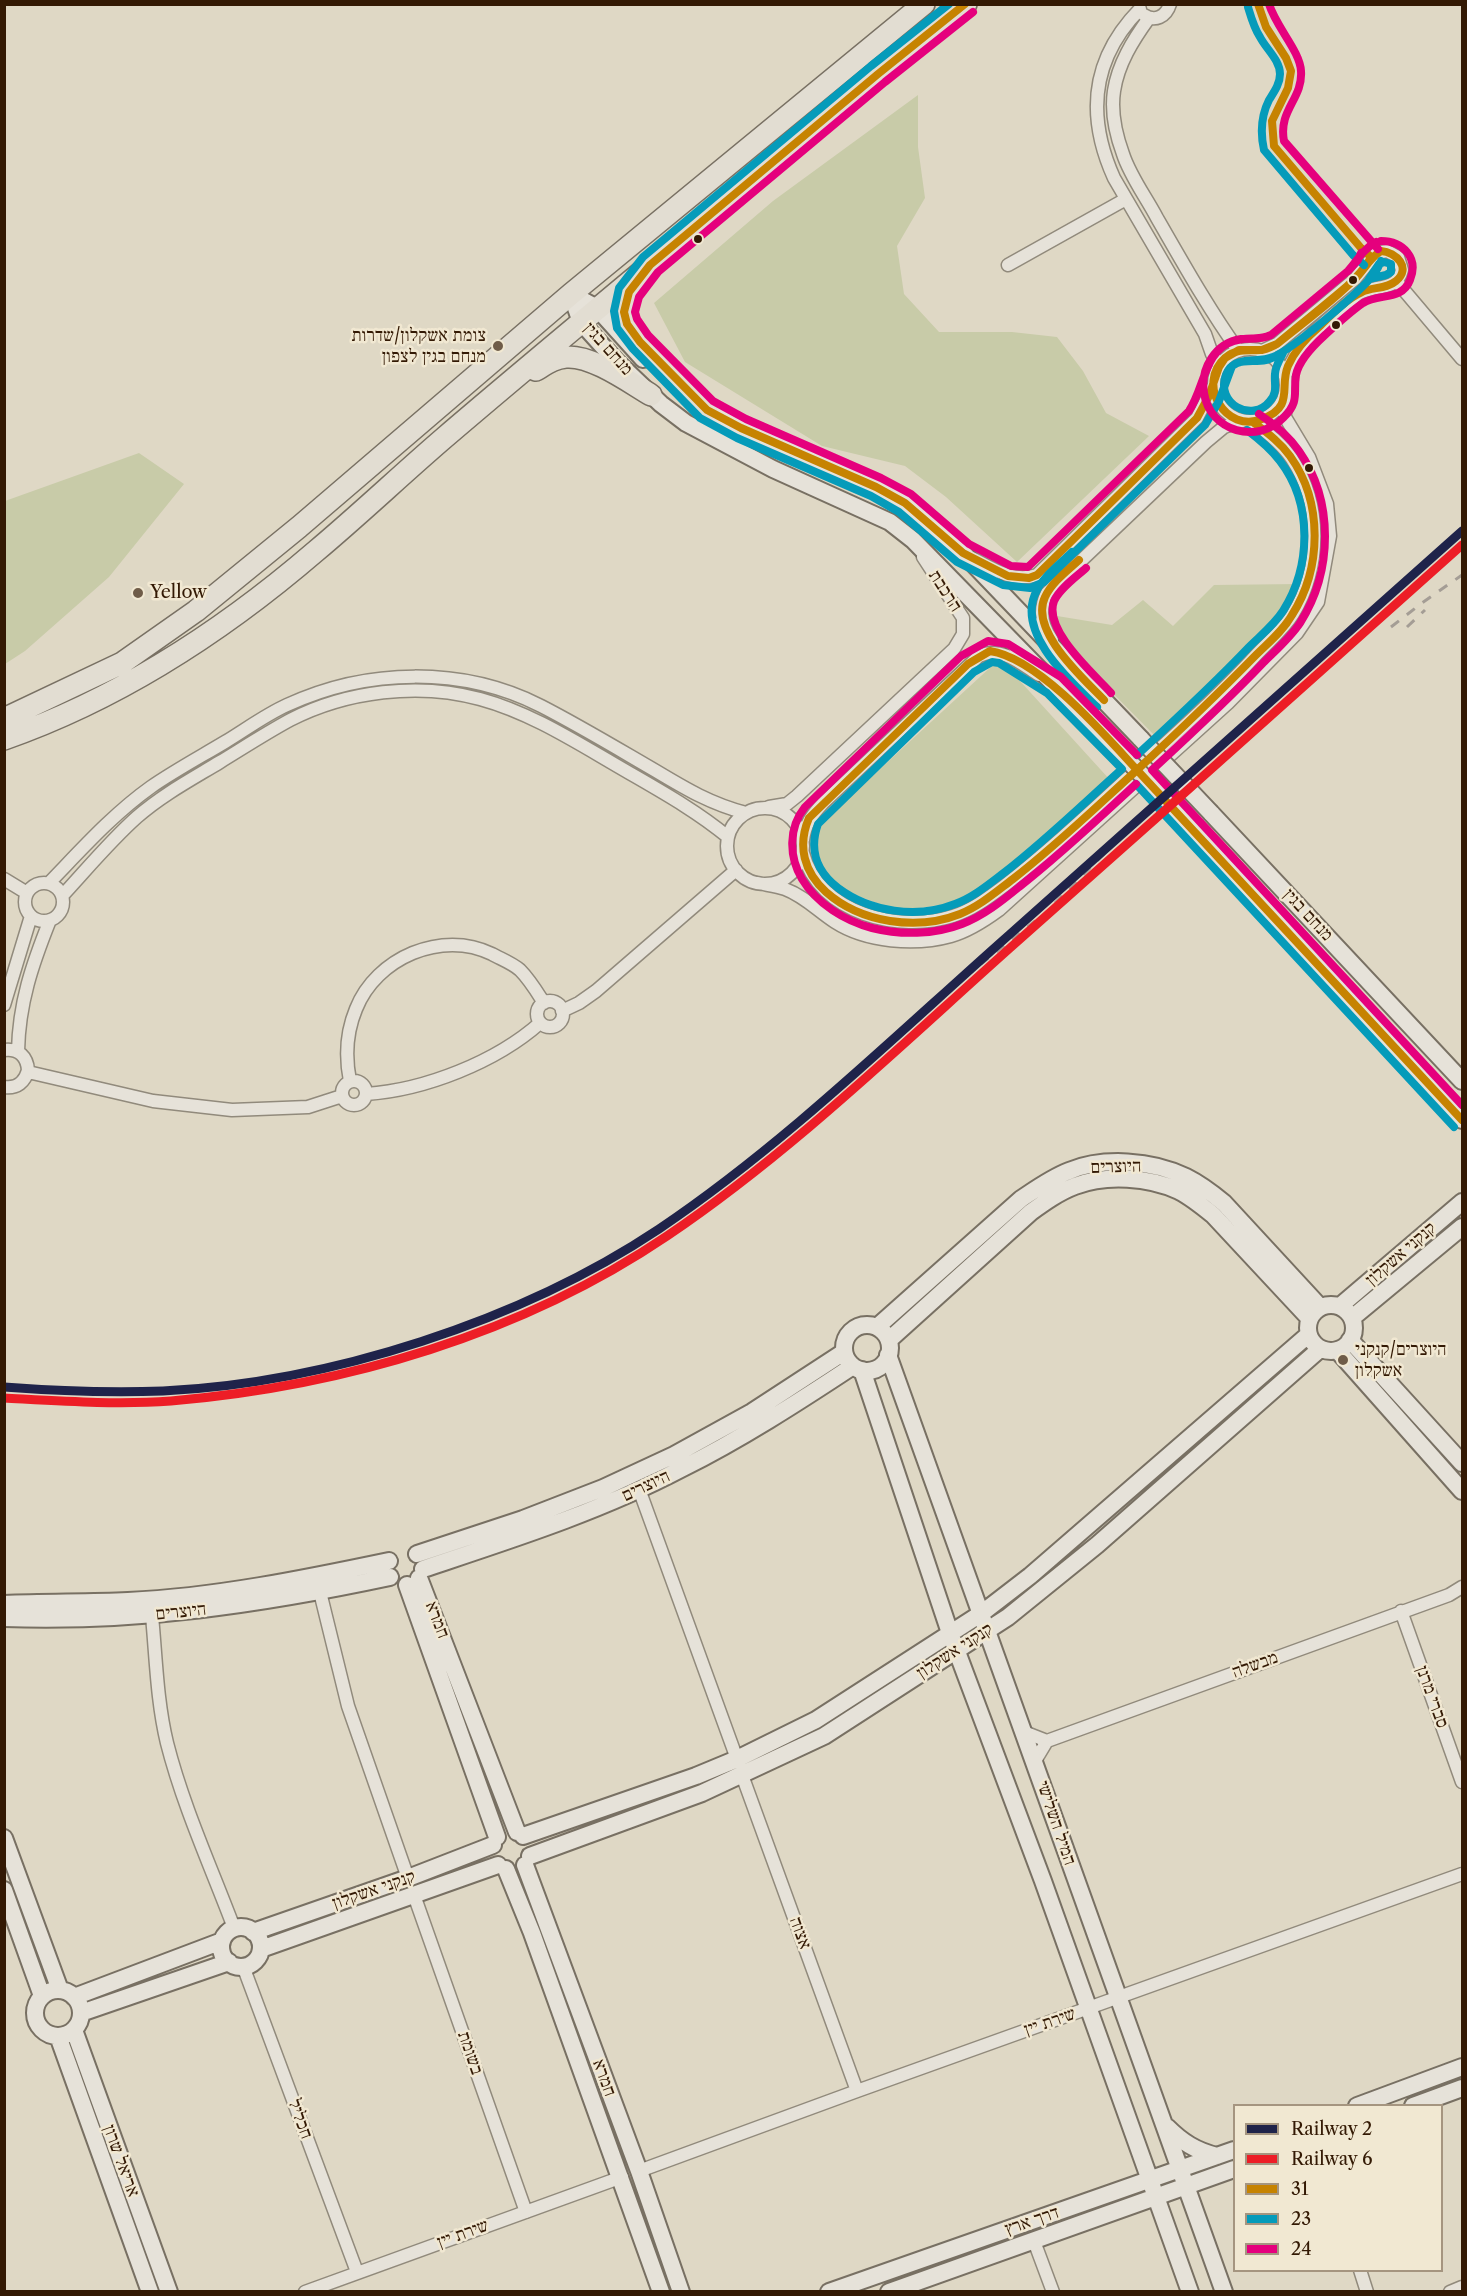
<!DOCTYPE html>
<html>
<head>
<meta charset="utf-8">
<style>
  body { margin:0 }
  #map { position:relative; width:1467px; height:2296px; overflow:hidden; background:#dfd8c5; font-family:"Libre Caslon Text",serif }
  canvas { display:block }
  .frame { position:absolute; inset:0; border:6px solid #331904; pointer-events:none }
  .legend { position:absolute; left:1233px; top:2104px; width:210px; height:168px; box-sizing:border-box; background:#f1e8d2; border:2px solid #a59580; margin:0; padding:8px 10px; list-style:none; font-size:18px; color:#331904 }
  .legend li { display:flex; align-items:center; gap:12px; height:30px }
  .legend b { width:30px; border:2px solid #a59580 }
</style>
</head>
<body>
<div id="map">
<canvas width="1467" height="2296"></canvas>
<div class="frame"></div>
<ul class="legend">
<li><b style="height:8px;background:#1f234a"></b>Railway 2</li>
<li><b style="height:8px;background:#ed1d26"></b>Railway 6</li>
<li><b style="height:8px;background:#c68301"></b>31</li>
<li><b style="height:8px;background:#059bba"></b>23</li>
<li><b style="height:8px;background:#e5007d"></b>24</li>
</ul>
</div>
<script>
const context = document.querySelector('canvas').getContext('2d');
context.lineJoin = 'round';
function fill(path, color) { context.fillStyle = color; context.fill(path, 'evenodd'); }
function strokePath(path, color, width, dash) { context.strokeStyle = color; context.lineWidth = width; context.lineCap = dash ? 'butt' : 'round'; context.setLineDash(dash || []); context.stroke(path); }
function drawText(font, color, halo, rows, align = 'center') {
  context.font = font + ' "Libre Caslon Text","Frank Ruhl Libre",serif'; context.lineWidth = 5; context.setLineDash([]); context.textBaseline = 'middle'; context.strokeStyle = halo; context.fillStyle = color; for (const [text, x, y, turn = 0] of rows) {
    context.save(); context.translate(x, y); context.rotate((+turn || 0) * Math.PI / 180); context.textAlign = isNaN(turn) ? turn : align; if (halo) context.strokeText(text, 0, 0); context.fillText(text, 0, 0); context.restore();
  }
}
fill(new Path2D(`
  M 918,95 L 918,147 L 925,198 L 897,246 L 904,294 L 939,332 L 1012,332 L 1057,337 L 1083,371 L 1106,413 L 1149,436 L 1017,562 L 946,497 L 905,466 L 822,446 L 685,362 L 654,303 L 773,201 Z
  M 139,453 L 184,484 L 109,577 L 25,651 L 5,664 L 5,501 Z
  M 1298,584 L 1275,627 L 1230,675 L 1158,739 L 1088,668 L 1058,633 L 1051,615 L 1112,625 L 1143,600 L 1173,626 L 1214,585 Z
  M 994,664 L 1010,670 L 1111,781 L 976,892 L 952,903 L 921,908 L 892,909 L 835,887 L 815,865 L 818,826 Z`), '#c8cba8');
const street = new Path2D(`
  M 1140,9 C 1091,59 1086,116 1114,178 L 1205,334 L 1212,354 L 1219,365
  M 1144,15 C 1155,22 1166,17 1170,4
  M 1149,18 C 1133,40 1118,64 1114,91 C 1111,111 1116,135 1123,154 C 1130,176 1146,197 1157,218 C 1183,263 1208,308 1238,350
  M 1008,265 L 1126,199
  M 1397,282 L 1462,359
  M1214 385a36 36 0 1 1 72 0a36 36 0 1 1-72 0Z
  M 1262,351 L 1277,344 L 1355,279 L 1376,253 L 1387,251 L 1398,257 L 1402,270 C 1397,292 1374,284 1358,294 C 1328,320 1300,338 1285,376
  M 972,558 C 993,569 1013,583 1037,575 L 1197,418 L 1213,387
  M 1052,640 C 1041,625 1039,609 1047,593 L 1206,442 L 1224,427 L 1242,421
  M 769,807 L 787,804 L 797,796 L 954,649 L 963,634 L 963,618 L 923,557
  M727 846a38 38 0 1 1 76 0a38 38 0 1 1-76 0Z
  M 803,840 C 805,824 812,815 823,803 L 979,656 C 1002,646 1020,663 1039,675
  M 803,853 C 819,914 899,933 953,916 C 972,910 988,898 1004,886 C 1044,855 1082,820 1120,785 C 1166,742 1214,701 1257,654 C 1269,641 1284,629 1293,614 C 1321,567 1322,505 1292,459 C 1282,444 1268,433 1253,422
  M 4,879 L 27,893
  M25 902a19 19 0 1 1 38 0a19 19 0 1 1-38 0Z
  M 49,883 C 81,850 113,814 151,787 C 174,771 200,757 225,742 C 245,730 265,715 287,705 C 367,668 462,666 541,706 C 580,726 618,749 656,771 C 686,789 711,804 746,813
  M 758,883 C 767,885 777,886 785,889 C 804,896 818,911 835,922 C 866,942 915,946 951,936 C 969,931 984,921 999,910 L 1228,703 L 1297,633 L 1318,602 L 1330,536 L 1327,504 L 1309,457 L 1285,417 L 1285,394
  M 62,896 C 87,869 110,841 137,817 C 162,795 192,779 220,762 C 243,748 266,733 290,720 C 346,691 419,682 480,699 C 528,712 571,739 614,764 C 653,787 693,808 728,837
  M537 1014a13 13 0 1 1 26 0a13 13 0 1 1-26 0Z
  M 4,1005 L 31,916
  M 562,1011 L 579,1003 L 596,991 L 736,870
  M 4,1050 C 19,1048 27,1057 28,1070 C 25,1082 17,1089 4,1087
  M 18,1051 C 19,1003 32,965 50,920
  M 28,1072 L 153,1101 L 232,1110 L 308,1107 L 342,1096
  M342 1093a12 12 0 1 1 24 0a12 12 0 1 1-24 0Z
  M 350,1081 C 345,1056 346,1033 356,1009 C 376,958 442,929 492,954 C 501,959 512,963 520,970 C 530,980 537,992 544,1003
  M 366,1094 C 425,1090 496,1062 540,1023
  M 639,1489 L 737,1759
  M 320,1592 L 348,1706 L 408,1878
  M 1401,1611 L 1462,1782
  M 152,1616 C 156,1658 157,1702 167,1743 C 183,1806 211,1867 234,1928
  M 1024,1732 L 1047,1741 L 1035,1761
  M 1047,1741 L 1449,1595 L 1462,1587
  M 742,1775 L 857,2091
  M 414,1895 L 526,2212
  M 243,1966 L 357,2272
  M 639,2171 L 857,2091 L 1462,1874
  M 1034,2241 L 1053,2292
  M 1360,2270 L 1367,2292
  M 305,2292 L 622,2177
  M 1450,2292 L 1462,2287`);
const secondary = new Path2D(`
  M 571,294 L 581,322 L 616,361 L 661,404 L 686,423 L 773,469 L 890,522 L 913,540 L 1126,758
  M 571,294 L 597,308 L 643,359
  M 697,404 L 741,428 L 876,487 L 905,503 L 963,553 L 1141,739
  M 1211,813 L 1462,1081
  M 1193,830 L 1462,1120
  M1308 1328a23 23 0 1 1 46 0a23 23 0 1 1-46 0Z
  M 1340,1306 L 1462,1202
  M 1352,1318 L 1462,1227
  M844 1348a23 23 0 1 1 46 0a23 23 0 1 1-46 0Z
  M 877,1327 L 1021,1199 C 1036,1189 1051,1178 1069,1171 C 1103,1157 1152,1160 1186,1177 C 1200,1184 1212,1193 1224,1203 L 1320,1307
  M 889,1340 L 1031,1212 C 1045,1202 1059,1192 1075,1186 C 1106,1174 1149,1177 1179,1191 C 1191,1197 1202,1206 1213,1215 L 1309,1318
  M 1350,1340 L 1462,1463
  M 1337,1350 L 1462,1491
  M 888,1355 L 1224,2292
  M 862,1370 L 950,1633 L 1043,1881 L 1190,2292
  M 417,1554 L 523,1519 L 603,1488 L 674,1455 L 752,1412 L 844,1352
  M 423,1569 C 510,1540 599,1512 681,1469 C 741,1439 797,1403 853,1366
  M 419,1578 L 517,1832
  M 407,1585 L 497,1837
  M 4,1604 C 45,1602 87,1603 128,1601 C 215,1597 303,1579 389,1561
  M 4,1618 C 135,1623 263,1604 390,1577
  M 523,1836 L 696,1776 L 737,1759 L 816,1720 L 982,1613 L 1030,1576 L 1308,1335
  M 4,1838 L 60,1990
  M 530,1856 L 702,1793 L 824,1736 L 1008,1617 L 1097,1545 L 1320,1349
  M 525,1865 L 639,2171 L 681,2292
  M 506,1869 L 532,1933 L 661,2292
  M 4,1890 L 42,1996
  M221 1947a20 20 0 1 1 40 0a20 20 0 1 1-40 0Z
  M 253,1932 L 408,1878 L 493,1845
  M 261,1949 L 498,1865
  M35 2013a23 23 0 1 1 46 0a23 23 0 1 1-46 0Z
  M 74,1997 L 222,1941
  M 81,2013 L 229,1962
  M 74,2030 L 169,2292
  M 58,2036 L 150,2292
  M 1357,2106 L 1462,2067
  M 1413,2106 L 1462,2088
  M 1167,2127 C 1182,2142 1196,2151 1217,2156
  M 829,2292 L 1234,2150
  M 889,2292 L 1234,2169`);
const highway = new Path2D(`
  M 639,279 C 632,288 625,299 624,312 C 623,334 689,392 707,410
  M 536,370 C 546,364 554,358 566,357 C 592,355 629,382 651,395
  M 4,719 L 122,663 L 196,611 L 299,527 L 571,294 L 924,4
  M 4,739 C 121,698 223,631 316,551 C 360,514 401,475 444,438 C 534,361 625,286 716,210 C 798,141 879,68 966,4`);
strokePath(street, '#918a7c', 15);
strokePath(secondary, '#787063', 20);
strokePath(highway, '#787063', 24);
strokePath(street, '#e6e2d9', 12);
strokePath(secondary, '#e6e2d9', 16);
strokePath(highway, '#e2ddd2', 21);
strokePath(new Path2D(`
  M 1391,627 L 1422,603 L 1462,575
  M 1407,627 L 1425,610
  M 1055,903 L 1146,812
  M 934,1002 L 1041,916`), '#a49d95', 3, [10, 10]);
const secondaryBridge = new Path2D(`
  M 1141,739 L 1211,813
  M 1126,758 L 1193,830`);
strokePath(secondaryBridge, '#787063', 20, []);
strokePath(secondaryBridge, '#e6e2d9', 16);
strokePath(new Path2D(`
  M 965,4 L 878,74 L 650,265 L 629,292 L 624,312 L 627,324 L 640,342 L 707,410 L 741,428 L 876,487 L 905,503 L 963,553 L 1008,576 L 1029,578 L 1037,575 L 1197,418 L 1209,396 L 1219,367 L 1225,358 L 1239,350 L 1262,350 L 1277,344 C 1301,324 1359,283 1371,257
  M 1258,4 L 1266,27 L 1286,58 L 1291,71 L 1288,88 L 1272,121 L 1274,146 L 1361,248 L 1371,257
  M 1381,251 C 1396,252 1412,268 1396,281 C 1387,289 1372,287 1362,292 C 1346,299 1331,315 1319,327 C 1306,338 1295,350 1288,366 C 1279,387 1295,407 1262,419 C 1226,434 1196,384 1225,358 C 1236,348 1247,351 1260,350 C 1266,350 1271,347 1277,344 C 1302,323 1328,303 1353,281 C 1364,271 1369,258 1381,251 Z
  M 1079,560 C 1067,571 1052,582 1045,597 C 1029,631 1083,678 1104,700
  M 990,651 C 1038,658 1104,734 1137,770 C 1096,807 1057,845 1013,879 C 997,891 980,906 960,914 C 917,931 861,923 826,892 C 804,872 797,846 809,818 L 968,664 Z
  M 1137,770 L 1462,1120
  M 1137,770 C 1177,733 1217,695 1255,656 C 1268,643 1283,631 1292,615 C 1322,568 1323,502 1290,456 C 1280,442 1266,432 1253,422`), '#c68301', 8);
strokePath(new Path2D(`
  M 949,4 L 871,66 L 643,257 L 619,288 L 614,311 L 617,328 L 633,349 L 700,418 L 737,438 L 871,496 L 899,512 L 957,562 L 1003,585 L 1030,588 L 1044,582 L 1205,425 L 1219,401 L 1232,366 C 1245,357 1259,363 1273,357 C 1293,349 1360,292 1374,274 C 1377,270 1379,266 1381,261
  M 1248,7 C 1251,17 1254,28 1260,37 C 1266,49 1280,60 1280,74 C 1280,84 1274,92 1269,100 C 1261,116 1260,132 1264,150 L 1353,255 L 1364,265
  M 1384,262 L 1391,264 L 1391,272 L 1386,275 L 1369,279 L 1379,264 Z
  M 1283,353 C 1280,359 1275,367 1275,374 C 1274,384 1278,392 1270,401 C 1252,424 1215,403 1226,375 C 1233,356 1250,363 1266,360 C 1272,359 1277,355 1283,353 Z
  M 1072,552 C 1060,564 1045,575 1037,590 C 1014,632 1070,681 1097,707
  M 992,662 L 999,663 L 1047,693 L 1122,769 C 1083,804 1046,840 1005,872 C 989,884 974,897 955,904 C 917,919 870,912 838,888 C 816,871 809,849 818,824 L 974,672 Z
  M 1137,755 C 1175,720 1213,685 1249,647 C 1260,636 1274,625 1283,611 C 1311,567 1313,504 1280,461 C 1271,449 1259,439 1247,430
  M 1136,784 L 1454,1127`), '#059bba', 8);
strokePath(new Path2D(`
  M 1269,4 C 1276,27 1300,51 1301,71 C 1303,99 1278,110 1284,141 L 1378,249
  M 973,12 L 885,82 L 658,272 L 639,297 L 635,312 L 637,319 L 648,335 L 713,401 L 746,419 L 881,478 L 911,494 L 969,544 L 1011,566 L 1028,567 L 1189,411 C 1205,387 1204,350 1234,341 C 1247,336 1259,341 1271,335 L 1348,271 L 1358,260 L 1361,253
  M 1376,242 C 1362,250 1358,260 1348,271 L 1271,335 C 1260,340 1252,338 1241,339 C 1215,343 1200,369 1204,393 C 1210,432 1258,445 1284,417 C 1300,401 1293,393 1296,375 C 1299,360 1314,345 1325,335 C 1337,324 1350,312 1363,303 C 1379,293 1402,301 1410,280 C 1419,258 1403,241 1381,241
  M 1259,414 C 1274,424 1289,436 1299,451 C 1334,501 1333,571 1300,623 C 1290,638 1276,650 1263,663 C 1228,700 1190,735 1152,770 L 1462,1105
  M 1086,568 C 1076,577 1060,588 1054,601 C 1043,630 1094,674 1111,693
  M 1136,784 C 1098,819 1060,855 1019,887 C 1002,901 983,916 962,924 C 934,935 900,935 872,928 C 845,921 817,904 802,879 C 789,857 788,828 805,807 L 961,656 L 988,641 L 1008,644 L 1061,677 L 1137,755`), '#e5007d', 8);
strokePath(new Path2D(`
  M 4,1387 C 57,1391 110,1393 163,1391 C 329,1383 521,1321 659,1229 C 784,1145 897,1034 1009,935 C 1160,800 1311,666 1462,531`), '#1f234a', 9);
strokePath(new Path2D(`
  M 4,1398 C 60,1401 116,1405 171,1401 C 345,1386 522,1334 667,1236 C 790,1153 899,1047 1010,948 C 1161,814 1312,679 1462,545`), '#ed1d26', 9);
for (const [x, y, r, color] of [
  [698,239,5,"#331904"],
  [1353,280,5,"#331904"],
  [1336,325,5,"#331904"],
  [498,346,6,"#6f5c48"],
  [1309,468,5,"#331904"],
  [138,593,6,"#6f5c48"],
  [1343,1360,6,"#6f5c48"]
]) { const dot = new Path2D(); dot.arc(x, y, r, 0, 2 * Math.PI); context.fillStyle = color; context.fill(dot); strokePath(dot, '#f1e8d2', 2); }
drawText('18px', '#331904', '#f1e8d2', [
  ["צומת אשקלון/שדרות",486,336,"right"],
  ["מנחם בגין לצפון",486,357,"right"],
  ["Yellow",150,593],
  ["היוצרים/קנקני",1355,1350],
  ["אשקלון",1355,1371]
], 'left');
drawText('18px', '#331904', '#f1e8d2', [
  ["מנחם בגין",608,349,48],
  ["הרכבת",945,591,57],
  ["מנחם בגין",1308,915,47],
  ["היוצרים",1116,1167,-2],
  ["קנקני אשקלון",1401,1254,-41],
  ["היוצרים",646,1486,-25],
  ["היוצרים",181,1612,-6],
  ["חמרא",437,1620,69],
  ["קנקני אשקלון",955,1651,-33],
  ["מבשלה",1255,1665,-20],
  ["סברי מרנן",1432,1697,70],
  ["המיל השלישי",1056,1823,71],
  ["קנקני אשקלון",374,1890,-19],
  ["אצוה",800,1933,70],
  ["שירת יין",1050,2022,-19],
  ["בשומת",470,2053,71],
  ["חמרא",604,2078,70],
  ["חכליל",300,2119,70],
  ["אריאל שרון",121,2161,70],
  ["דרך ארץ",1032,2221,-19],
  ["שירת יין",463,2234,-20]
]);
</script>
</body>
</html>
